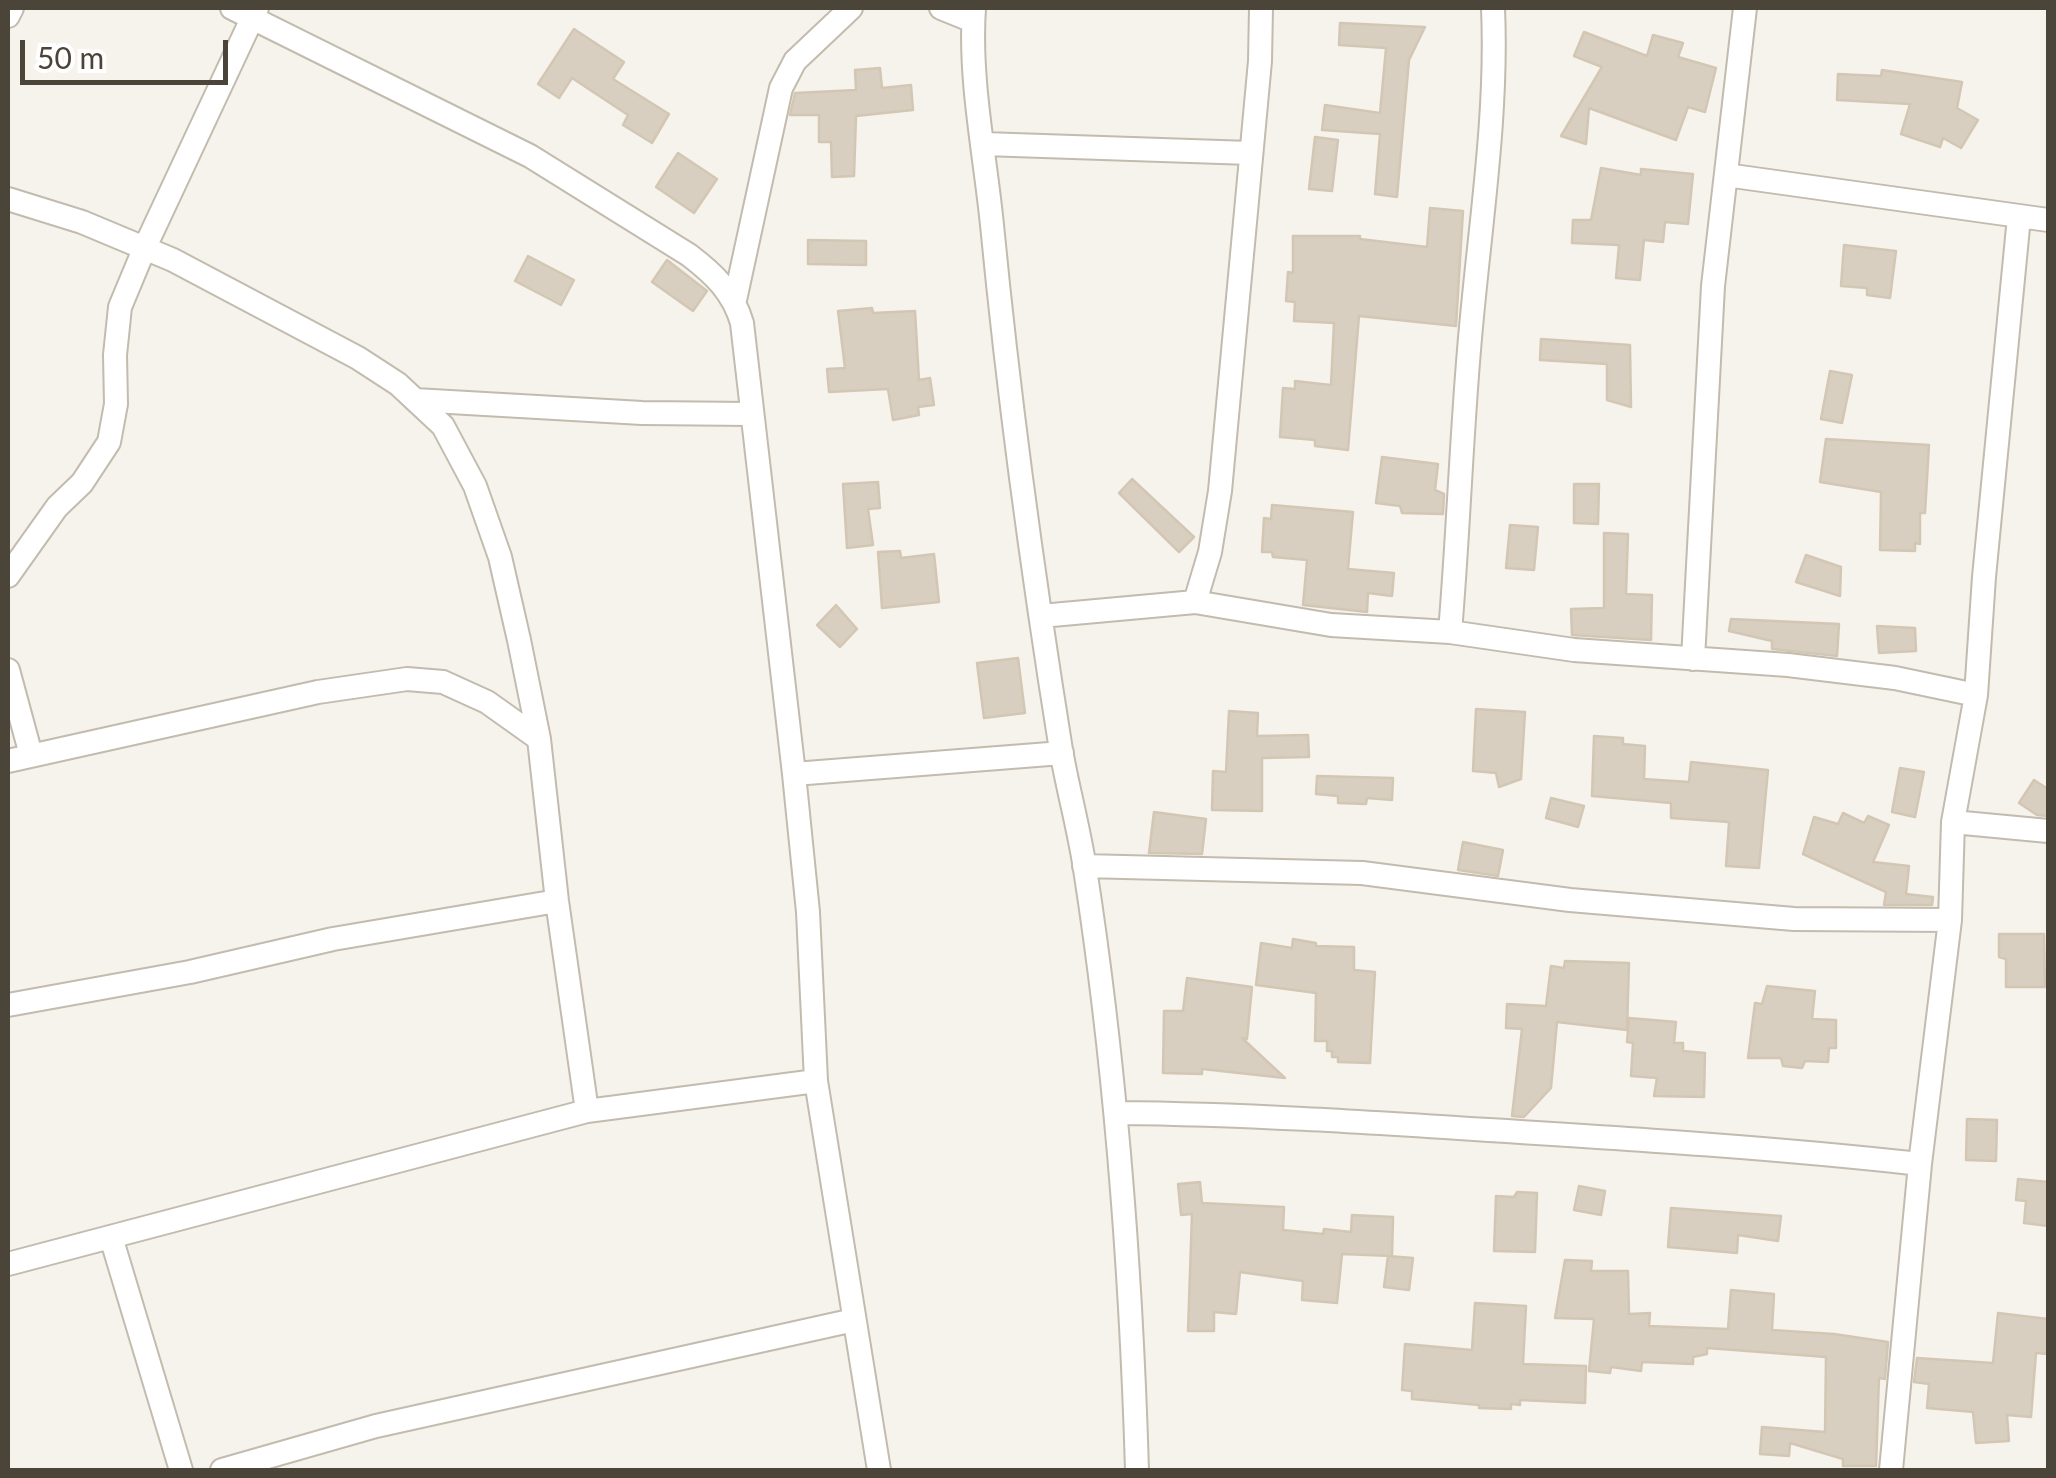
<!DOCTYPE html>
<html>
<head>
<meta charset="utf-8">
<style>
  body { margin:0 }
  #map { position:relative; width:2056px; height:1478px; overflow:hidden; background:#f6f3ec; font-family:Lato,sans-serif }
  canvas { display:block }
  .frame { position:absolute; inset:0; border:10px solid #4b4439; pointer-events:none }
  .scale { position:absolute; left:20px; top:40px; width:208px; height:45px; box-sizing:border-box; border:5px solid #4b4439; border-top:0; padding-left:12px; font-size:30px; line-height:35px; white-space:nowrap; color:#4b4439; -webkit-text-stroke:8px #fff; paint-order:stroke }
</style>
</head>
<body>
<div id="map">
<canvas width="2056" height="1478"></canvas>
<div class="frame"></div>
<div class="scale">50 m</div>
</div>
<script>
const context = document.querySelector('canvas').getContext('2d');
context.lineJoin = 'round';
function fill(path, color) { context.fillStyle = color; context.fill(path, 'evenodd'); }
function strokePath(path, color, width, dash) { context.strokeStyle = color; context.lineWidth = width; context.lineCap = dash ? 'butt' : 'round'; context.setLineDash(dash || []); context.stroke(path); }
const building = new Path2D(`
  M 1340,23 L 1425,27 L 1409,60 L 1397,197 L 1375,194 L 1380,134 L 1322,130 L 1325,105 L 1380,113 L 1386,48 L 1339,45 Z
  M 574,29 L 624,62 L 613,79 L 669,114 L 652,143 L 623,125 L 628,115 L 572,78 L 559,98 L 538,84 Z
  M 1584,32 L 1647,56 L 1653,35 L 1683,43 L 1678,57 L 1716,68 L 1705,112 L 1688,107 L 1676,140 L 1589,108 L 1586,144 L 1561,136 L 1602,67 L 1574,56 Z
  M 880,68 L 882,88 L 911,85 L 913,110 L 856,116 L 854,176 L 832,177 L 831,142 L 819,142 L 819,115 L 790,115 L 795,93 L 856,90 L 855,70 Z
  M 1882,70 L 1962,82 L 1957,108 L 1978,120 L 1961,148 L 1943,138 L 1940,147 L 1901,134 L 1910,104 L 1837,100 L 1838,74 L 1881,76 Z
  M 1315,137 L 1338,140 L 1332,191 L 1309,189 Z
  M 678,153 L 717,179 L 694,213 L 656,187 Z
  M 1601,168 L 1641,175 L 1641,169 L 1693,174 L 1688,224 L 1665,222 L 1663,242 L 1644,240 L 1640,280 L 1616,278 L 1619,245 L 1572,243 L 1573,220 L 1591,220 Z
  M 1430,208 L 1463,211 L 1456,326 L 1359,316 L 1348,450 L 1315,446 L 1315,440 L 1280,437 L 1283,388 L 1295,389 L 1295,381 L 1331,385 L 1334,323 L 1294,321 L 1295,302 L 1286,301 L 1288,272 L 1293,273 L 1293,236 L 1360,236 L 1360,239 L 1427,247 Z
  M 808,240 L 866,241 L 866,265 L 808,264 Z
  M 1844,245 L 1896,251 L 1890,298 L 1867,295 L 1867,288 L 1841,286 Z
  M 528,256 L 574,280 L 561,305 L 515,281 Z
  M 667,260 L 707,291 L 693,311 L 652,282 Z
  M 872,308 L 873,313 L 915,311 L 919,380 L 930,378 L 934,405 L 918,407 L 919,415 L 893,420 L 888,389 L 829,392 L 827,369 L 845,368 L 838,311 Z
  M 1541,339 L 1630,345 L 1631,407 L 1607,400 L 1607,364 L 1540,360 Z
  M 1830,371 L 1852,375 L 1842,423 L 1821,419 Z
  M 1826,439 L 1929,445 L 1925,513 L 1920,513 L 1920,544 L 1915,543 L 1915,551 L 1880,550 L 1881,492 L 1820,482 Z
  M 1382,457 L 1438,464 L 1435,490 L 1444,494 L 1443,514 L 1402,513 L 1400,506 L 1376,503 Z
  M 1132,479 L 1194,537 L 1179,552 L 1119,493 Z
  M 878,482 L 880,508 L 868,509 L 873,545 L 847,548 L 843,484 Z
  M 1574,484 L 1599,484 L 1598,524 L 1574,523 Z
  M 1272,505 L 1353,512 L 1348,569 L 1394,573 L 1392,596 L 1368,593 L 1367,612 L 1303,605 L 1307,560 L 1273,557 L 1272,552 L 1262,552 L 1264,518 L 1271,519 Z
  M 1510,525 L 1538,527 L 1534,570 L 1506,568 Z
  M 1604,533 L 1628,534 L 1626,594 L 1652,595 L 1651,640 L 1572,635 L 1571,609 L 1604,608 Z
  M 900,551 L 901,558 L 934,554 L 939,602 L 882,608 L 878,552 Z
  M 1806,555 L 1841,567 L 1840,596 L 1796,582 Z
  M 836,605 L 857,629 L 840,647 L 817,625 Z
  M 1731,619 L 1839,624 L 1837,656 L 1772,649 L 1772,641 L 1729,631 Z
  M 1877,626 L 1915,628 L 1916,651 L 1879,653 Z
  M 1018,658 L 1025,713 L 984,718 L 977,663 Z
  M 1476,709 L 1525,712 L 1521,779 L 1499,787 L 1496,773 L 1473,771 Z
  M 1229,711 L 1258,713 L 1257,736 L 1308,735 L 1309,757 L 1262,758 L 1262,811 L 1212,810 L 1213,771 L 1226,772 Z
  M 1594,736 L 1623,738 L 1623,744 L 1645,746 L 1644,779 L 1689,782 L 1691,762 L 1768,770 L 1759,868 L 1726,866 L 1729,822 L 1671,818 L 1671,803 L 1592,796 Z
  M 1900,768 L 1924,772 L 1915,817 L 1892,812 Z
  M 1317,776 L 1393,778 L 1392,800 L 1367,798 L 1366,804 L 1338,803 L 1338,796 L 1316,794 Z
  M 2034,780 L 2048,789 L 2048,816 L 2037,815 L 2019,803 Z
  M 1551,798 L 1584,806 L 1578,827 L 1546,818 Z
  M 1154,812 L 1206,819 L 1202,854 L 1149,853 Z
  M 1843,813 L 1864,823 L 1868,816 L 1889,825 L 1873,862 L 1909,866 L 1906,894 L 1933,897 L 1932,905 L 1884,905 L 1886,892 L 1803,854 L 1814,817 L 1838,824 Z
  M 1463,842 L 1503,850 L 1498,876 L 1458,870 Z
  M 1999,934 L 2044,934 L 2045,987 L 2006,987 L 2006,959 L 1999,957 Z
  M 1293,939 L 1316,943 L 1316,946 L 1354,947 L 1354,970 L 1375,972 L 1370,1063 L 1338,1062 L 1338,1057 L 1332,1057 L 1332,1051 L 1327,1051 L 1327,1041 L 1315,1041 L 1316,993 L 1256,985 L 1261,943 L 1292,948 Z
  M 1565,961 L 1629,963 L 1627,1030 L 1557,1022 L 1551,1088 L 1524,1117 L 1512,1116 L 1522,1029 L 1506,1028 L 1507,1004 L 1546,1006 L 1551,966 L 1564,968 Z
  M 1187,978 L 1252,987 L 1247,1039 L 1242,1038 L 1285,1078 L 1202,1069 L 1202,1074 L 1163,1073 L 1164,1011 L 1183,1011 Z
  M 1767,986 L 1815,991 L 1812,1019 L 1836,1020 L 1836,1048 L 1829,1048 L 1828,1062 L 1805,1061 L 1802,1068 L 1783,1066 L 1781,1058 L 1748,1058 L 1755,1003 L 1762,1004 Z
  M 1629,1018 L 1676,1022 L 1674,1043 L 1683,1043 L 1683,1051 L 1705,1053 L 1704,1097 L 1654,1096 L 1657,1078 L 1631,1076 L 1633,1043 L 1627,1042 Z
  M 1967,1119 L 1997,1120 L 1996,1161 L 1966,1160 Z
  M 2018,1179 L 2048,1182 L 2048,1226 L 2024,1223 L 2026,1201 L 2016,1200 Z
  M 1200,1182 L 1202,1203 L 1284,1207 L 1283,1230 L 1323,1234 L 1324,1229 L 1351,1232 L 1352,1215 L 1393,1217 L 1392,1256 L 1342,1254 L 1337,1303 L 1302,1300 L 1303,1281 L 1240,1272 L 1236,1314 L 1214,1312 L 1214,1331 L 1188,1331 L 1192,1214 L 1181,1215 L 1178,1184 Z
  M 1579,1186 L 1605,1191 L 1601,1215 L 1574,1210 Z
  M 1517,1192 L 1537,1193 L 1535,1252 L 1494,1251 L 1496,1196 L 1514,1197 Z
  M 1671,1208 L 1781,1216 L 1778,1241 L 1738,1235 L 1737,1253 L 1668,1247 Z
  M 1388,1256 L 1413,1258 L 1409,1290 L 1384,1287 Z
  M 1565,1260 L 1592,1261 L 1591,1271 L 1628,1271 L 1629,1314 L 1650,1313 L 1649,1326 L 1728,1329 L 1731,1290 L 1774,1294 L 1772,1330 L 1834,1334 L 1888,1342 L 1885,1379 L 1879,1378 L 1876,1466 L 1843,1466 L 1843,1459 L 1790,1443 L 1789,1456 L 1760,1454 L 1762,1427 L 1825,1432 L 1826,1357 L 1707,1348 L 1707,1354 L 1693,1357 L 1693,1364 L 1642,1362 L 1641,1371 L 1611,1367 L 1610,1373 L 1589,1371 L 1594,1319 L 1555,1318 Z
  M 1475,1303 L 1526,1306 L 1523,1364 L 1586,1366 L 1585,1403 L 1520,1400 L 1520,1405 L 1511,1404 L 1511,1409 L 1479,1408 L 1479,1405 L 1412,1399 L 1412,1391 L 1402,1390 L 1405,1344 L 1472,1350 Z
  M 1998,1313 L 2048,1319 L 2048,1354 L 2036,1353 L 2031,1417 L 2007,1415 L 2009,1441 L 1976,1443 L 1973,1412 L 1927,1408 L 1929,1384 L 1914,1382 L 1917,1358 L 1993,1363 Z`);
fill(building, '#d8cfc1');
strokePath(building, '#d3c7b4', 2.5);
const minor = new Path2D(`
  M 232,8 L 530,156 L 689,255 C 714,274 733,292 742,323 L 794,774 L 808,912 L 816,1081 L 879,1470
  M 941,8 L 973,21
  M 974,8 C 969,80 985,154 992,225 C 1009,401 1033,576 1061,750 C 1068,790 1079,829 1085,869 C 1116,1068 1131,1269 1137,1470
  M 8,16 L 12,8
  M 984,144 L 1250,153
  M 1726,175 L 2048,220
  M 8,199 L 82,222 L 173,260 L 358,358 L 398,384 L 443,426 L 475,486 L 500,557 L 519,640 L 539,739 L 557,901 L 587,1111
  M 735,300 L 781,88 L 795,61 L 851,8
  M 415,400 L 642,413 L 752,414
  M 8,576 L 57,507 L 82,483 L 109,442 L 116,404 L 115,355 L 120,307 L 145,247 L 257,8
  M 1195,602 L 1210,552 L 1220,491 L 1260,61 L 1261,8
  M 1041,616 L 1195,602 L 1331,625 L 1450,632 L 1574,650 L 1788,665 L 1895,678 L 1976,695
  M 1450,632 C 1458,538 1461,444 1469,350 C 1478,237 1498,121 1493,8
  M 1693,659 L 1713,286 L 1745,8
  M 8,670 L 31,755
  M 8,761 L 318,692 L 407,679 L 443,682 L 487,702 L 539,739
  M 794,774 L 1062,753
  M 1953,822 L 2048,831
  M 1084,866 L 1362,873 L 1570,900 L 1794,919 L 1950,920
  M 8,1005 L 190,972 L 333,939 L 557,901
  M 1117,1113 C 1241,1114 1365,1122 1489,1130 C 1633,1139 1777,1148 1920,1164
  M 111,1237 L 181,1470
  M 8,1264 L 587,1111 L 816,1081
  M 222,1470 L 376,1426 L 854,1320
  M 1891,1470 L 1920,1164 L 1950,920 L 1953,822 L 1976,695 L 1984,577 L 2019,217`);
strokePath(minor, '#c2bbae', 26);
strokePath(minor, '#fff', 22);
</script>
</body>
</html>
